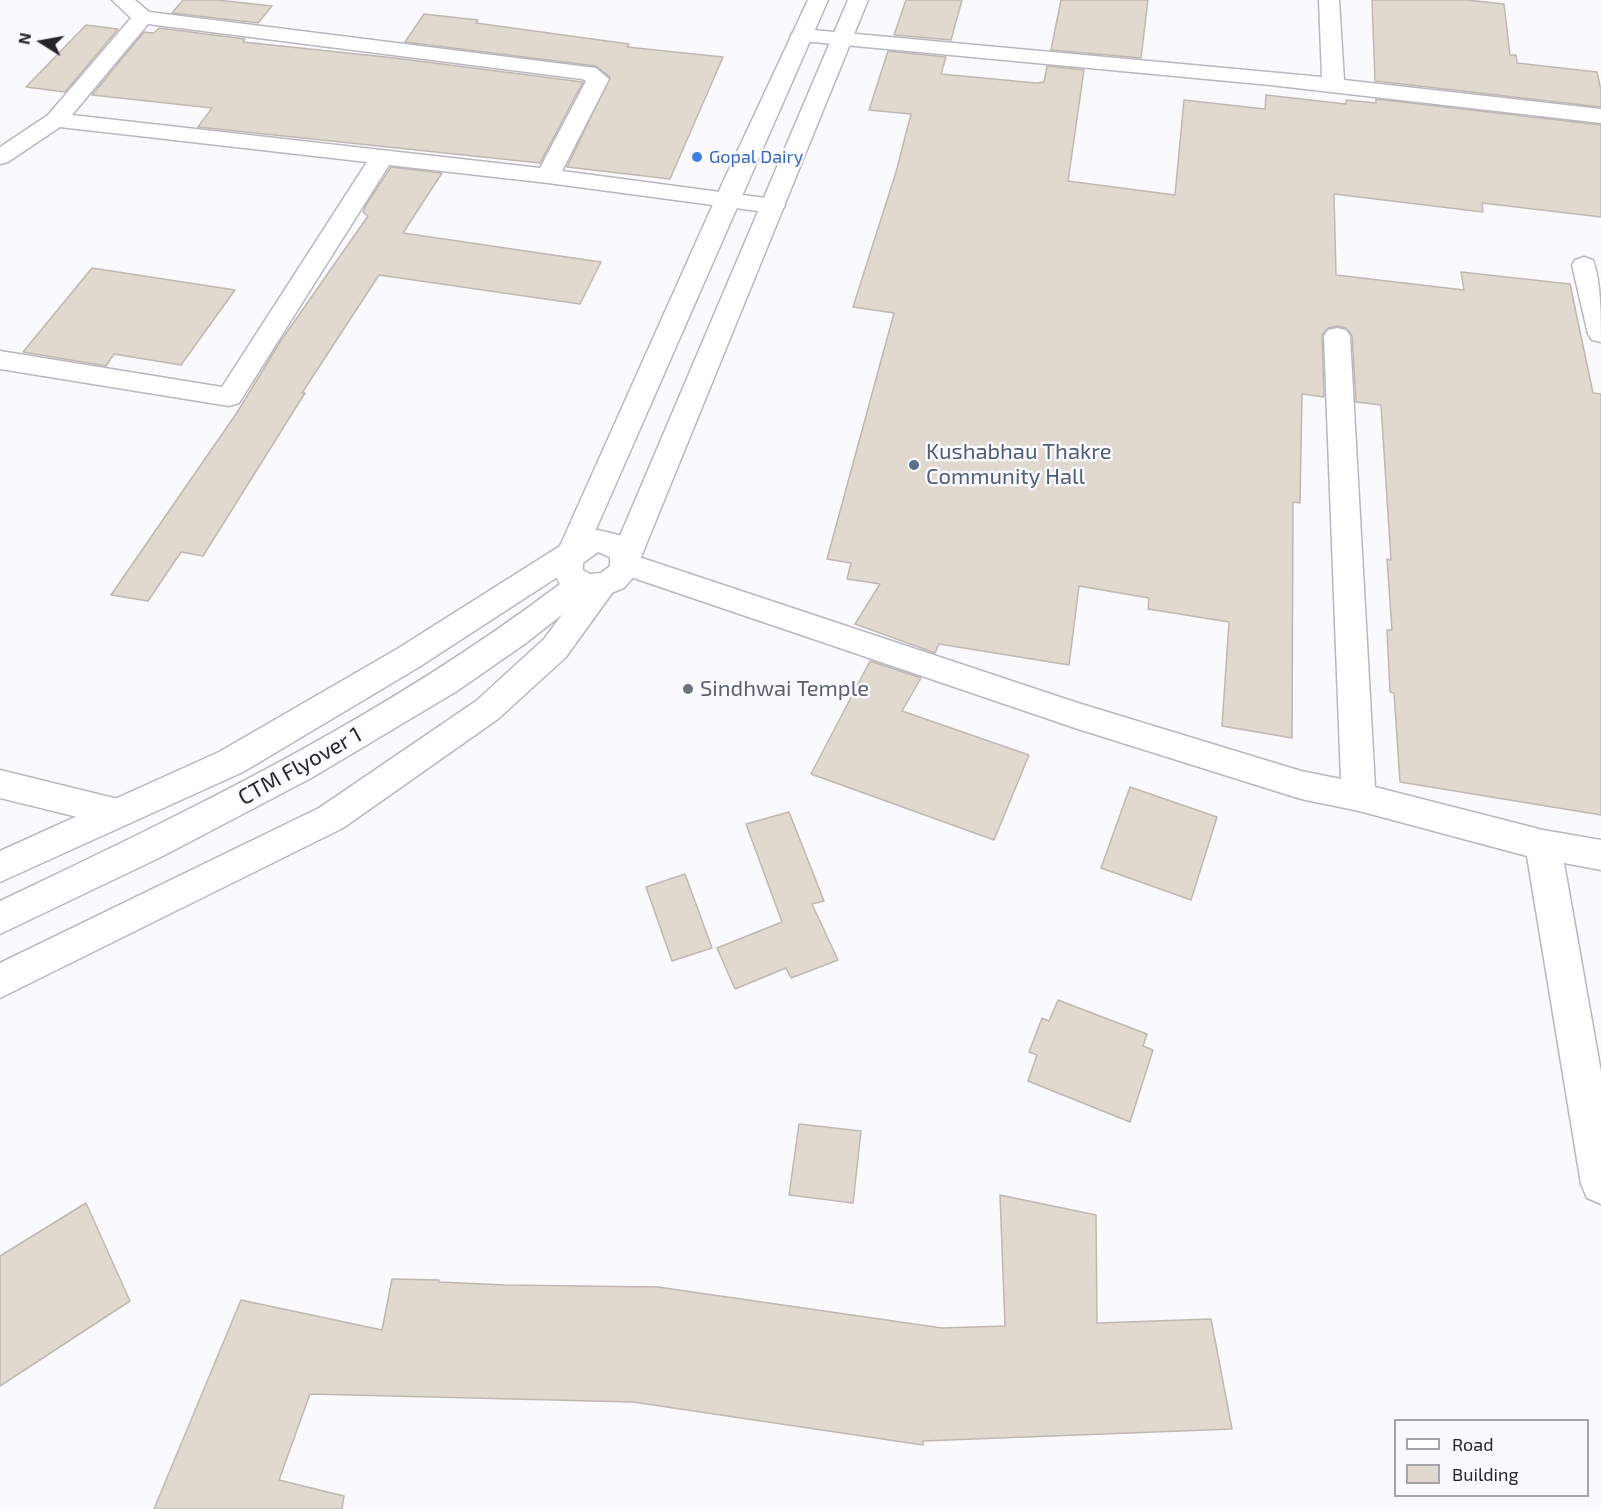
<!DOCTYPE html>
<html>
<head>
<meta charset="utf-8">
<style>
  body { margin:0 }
  #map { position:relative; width:1601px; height:1509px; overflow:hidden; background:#faf9fe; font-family:"Exo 2",sans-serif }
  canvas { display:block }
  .legend { position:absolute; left:1394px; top:1419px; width:195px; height:78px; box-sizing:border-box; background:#faf9fe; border:2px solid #a5a4a8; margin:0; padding:8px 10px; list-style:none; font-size:18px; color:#252428 }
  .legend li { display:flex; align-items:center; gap:12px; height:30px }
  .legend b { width:30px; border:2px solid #a5a4a8 }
  .north { position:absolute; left:12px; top:12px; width:60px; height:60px; -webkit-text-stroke:4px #faf9fe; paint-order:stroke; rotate:281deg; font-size:16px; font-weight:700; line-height:24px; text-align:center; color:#252428 }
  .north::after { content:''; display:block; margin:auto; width:21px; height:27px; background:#252428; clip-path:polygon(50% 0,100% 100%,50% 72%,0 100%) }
</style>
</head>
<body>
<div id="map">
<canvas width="1601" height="1509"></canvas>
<ul class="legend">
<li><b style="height:8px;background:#fff"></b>Road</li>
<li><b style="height:16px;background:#e1d8d0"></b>Building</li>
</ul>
<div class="north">N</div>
</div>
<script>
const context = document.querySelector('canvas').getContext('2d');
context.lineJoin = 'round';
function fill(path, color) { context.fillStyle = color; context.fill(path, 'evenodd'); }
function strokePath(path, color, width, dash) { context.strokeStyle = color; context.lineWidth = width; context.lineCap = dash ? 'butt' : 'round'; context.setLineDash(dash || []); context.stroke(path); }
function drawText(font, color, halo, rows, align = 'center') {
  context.font = font + ' "Exo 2",sans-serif'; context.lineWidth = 5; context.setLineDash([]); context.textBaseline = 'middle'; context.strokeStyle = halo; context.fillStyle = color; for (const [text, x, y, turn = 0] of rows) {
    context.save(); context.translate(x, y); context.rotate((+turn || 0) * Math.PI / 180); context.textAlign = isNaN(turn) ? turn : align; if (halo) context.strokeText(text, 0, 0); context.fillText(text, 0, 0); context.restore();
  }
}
const building = new Path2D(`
  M 183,0 L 217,0 L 272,6 L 258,23 L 172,13 Z
  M 906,0 L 962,0 L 951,40 L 894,35 Z
  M 1061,0 L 1148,0 L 1141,58 L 1051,50 Z
  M 1372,0 L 1467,0 L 1504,4 L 1510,55 L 1516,55 L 1517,63 L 1597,72 L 1601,90 L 1601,107 L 1375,81 Z
  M 424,14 L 478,20 L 476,23 L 629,44 L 627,47 L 723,57 L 670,179 L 567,167 L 610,77 L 596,66 L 405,42 Z
  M 86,25 L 118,29 L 65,92 L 26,87 Z
  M 159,28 L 245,39 L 243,42 L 395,58 L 583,82 L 540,163 L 198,127 L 212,108 L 92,95 L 144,32 L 154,33 Z
  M 888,51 L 946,57 L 941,74 L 1036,83 L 1044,82 L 1047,66 L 1084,70 L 1068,181 L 1175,195 L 1184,100 L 1265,109 L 1266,95 L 1346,104 L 1346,100 L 1376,103 L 1376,99 L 1601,125 L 1601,217 L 1482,203 L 1483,212 L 1334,194 L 1336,275 L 1464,290 L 1461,272 L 1570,284 L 1593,393 L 1601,394 L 1601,815 L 1400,782 L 1394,693 L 1390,692 L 1387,630 L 1392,630 L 1387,559 L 1391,560 L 1381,405 L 1356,402 L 1352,336 L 1346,328 L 1337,326 L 1328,328 L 1322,335 L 1324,397 L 1302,394 L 1300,503 L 1293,502 L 1292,738 L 1222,726 L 1229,622 L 1148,609 L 1149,598 L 1079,586 L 1069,665 L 939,644 L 935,653 L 855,624 L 880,584 L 847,579 L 851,563 L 827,559 L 894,313 L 853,307 L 896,172 L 911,114 L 869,110 Z
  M 391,167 L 442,173 L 403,233 L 601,262 L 580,304 L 379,275 L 302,393 L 305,393 L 203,556 L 181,552 L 148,601 L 111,595 L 238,411 L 280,342 L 368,216 L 363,212 L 366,205 Z
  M 92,268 L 235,290 L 181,365 L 114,354 L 106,366 L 23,352 Z
  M 870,661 L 921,678 L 902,711 L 1029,755 L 994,840 L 811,774 Z
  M 1130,787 L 1217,817 L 1191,900 L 1101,868 Z
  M 789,812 L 824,901 L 812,904 L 838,960 L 791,978 L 786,968 L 735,989 L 717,948 L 782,922 L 746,824 Z
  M 685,874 L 712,948 L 672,961 L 646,887 Z
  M 1058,1000 L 1147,1034 L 1143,1046 L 1153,1050 L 1130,1122 L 1028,1081 L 1037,1055 L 1029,1052 L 1042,1018 L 1049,1021 Z
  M 799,1124 L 861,1131 L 853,1203 L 789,1195 Z
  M 1000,1195 L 1096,1215 L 1097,1323 L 1211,1319 L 1232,1429 L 923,1441 L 923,1445 L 633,1402 L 310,1394 L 279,1480 L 344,1496 L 342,1509 L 154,1509 L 241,1300 L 382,1330 L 392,1279 L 439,1280 L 439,1282 L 505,1285 L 658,1287 L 942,1328 L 1005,1326 Z
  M 86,1203 L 130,1301 L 0,1386 L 0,1256 Z`);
fill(building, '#e1d8d0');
strokePath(building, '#c0b8b0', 1.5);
const street = new Path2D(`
  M 112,0 L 135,0 L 149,12 L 596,68 L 609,79 L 562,171 L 773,199 L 781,201 L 785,206 L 781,211 L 773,213 L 548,183 L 389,165 L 239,403 L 229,406 L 0,369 L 0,351 L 222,387 L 367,162 L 60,127 L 8,162 L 0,164 L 0,147 L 48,115 L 131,18 ZM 148,24 L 582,79 L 586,81 L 540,168 L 72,115 Z
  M 1319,0 L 1339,0 L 1344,80 L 1601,109 L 1601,123 L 1270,85 L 802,41 L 795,39 L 791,35 L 795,31 L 802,29 L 1322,77 Z
  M 1584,257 L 1593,260 C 1601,281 1601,317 1601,342 L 1592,340 L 1588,334 L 1572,265 L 1575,260 Z
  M 1337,328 L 1346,330 L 1350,336 L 1375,787 L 1543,830 L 1601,840 L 1601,870 L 1564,863 L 1601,1072 L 1601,1204 L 1587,1198 L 1581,1184 L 1527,856 L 1359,811 L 1301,799 L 1078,729 L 616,572 L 612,564 L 616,556 L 627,553 L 1078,703 L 1301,771 L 1341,779 L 1324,336 L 1328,330 Z
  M 0,770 L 118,799 L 130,803 L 135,813 L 130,823 L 118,827 L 0,798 Z`);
const secondary = new Path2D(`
  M 808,0 L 828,0 L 582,561 L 419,667 L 243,772 L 0,882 L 0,851 L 219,752 L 397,649 L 560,546 L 723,182 Z
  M 848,0 L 868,0 L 641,557 L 637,565 L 626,568 L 615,565 L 611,557 Z
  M 601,574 L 612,577 L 616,585 L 612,593 L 566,657 L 498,719 L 343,828 L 0,998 L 0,963 L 319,808 L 476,701 L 544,639 L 590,577 Z`);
const primary = new Path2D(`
  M 598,530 L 623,536 L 632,542 L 640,557 L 640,566 L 636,574 L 624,588 L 603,596 L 587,595 L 526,643 L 457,691 L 313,777 L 163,856 L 0,934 L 0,901 C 198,807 384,717 560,584 C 542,551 571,538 598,530 ZM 598,552 L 610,557 L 610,566 L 601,573 L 590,574 L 583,570 L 583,563 Z`);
strokePath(street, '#b9b6c1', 3);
strokePath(secondary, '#b9b6c1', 3);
strokePath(primary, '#b9b6c1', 3);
fill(street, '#fff');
fill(secondary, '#fff');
fill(primary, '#fff');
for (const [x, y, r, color] of [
  [697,157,6,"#3f7fe0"],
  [914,465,6,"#5c6f8a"],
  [688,689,6,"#6b7280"]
]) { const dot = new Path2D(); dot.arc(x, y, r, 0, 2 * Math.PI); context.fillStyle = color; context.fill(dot); strokePath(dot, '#faf9fe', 2); }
drawText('18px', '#366cbe', '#faf9fe', [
  ["Gopal Dairy",709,157]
], 'left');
drawText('22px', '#4e5e75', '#faf9fe', [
  ["Kushabhau Thakre",926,452],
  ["Community Hall",926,477]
], 'left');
drawText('22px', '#5b616d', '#faf9fe', [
  ["Sindhwai Temple",700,689]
], 'left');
drawText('22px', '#252428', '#faf9fe', [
  ["CTM Flyover 1",300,766,-29]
]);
</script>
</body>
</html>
